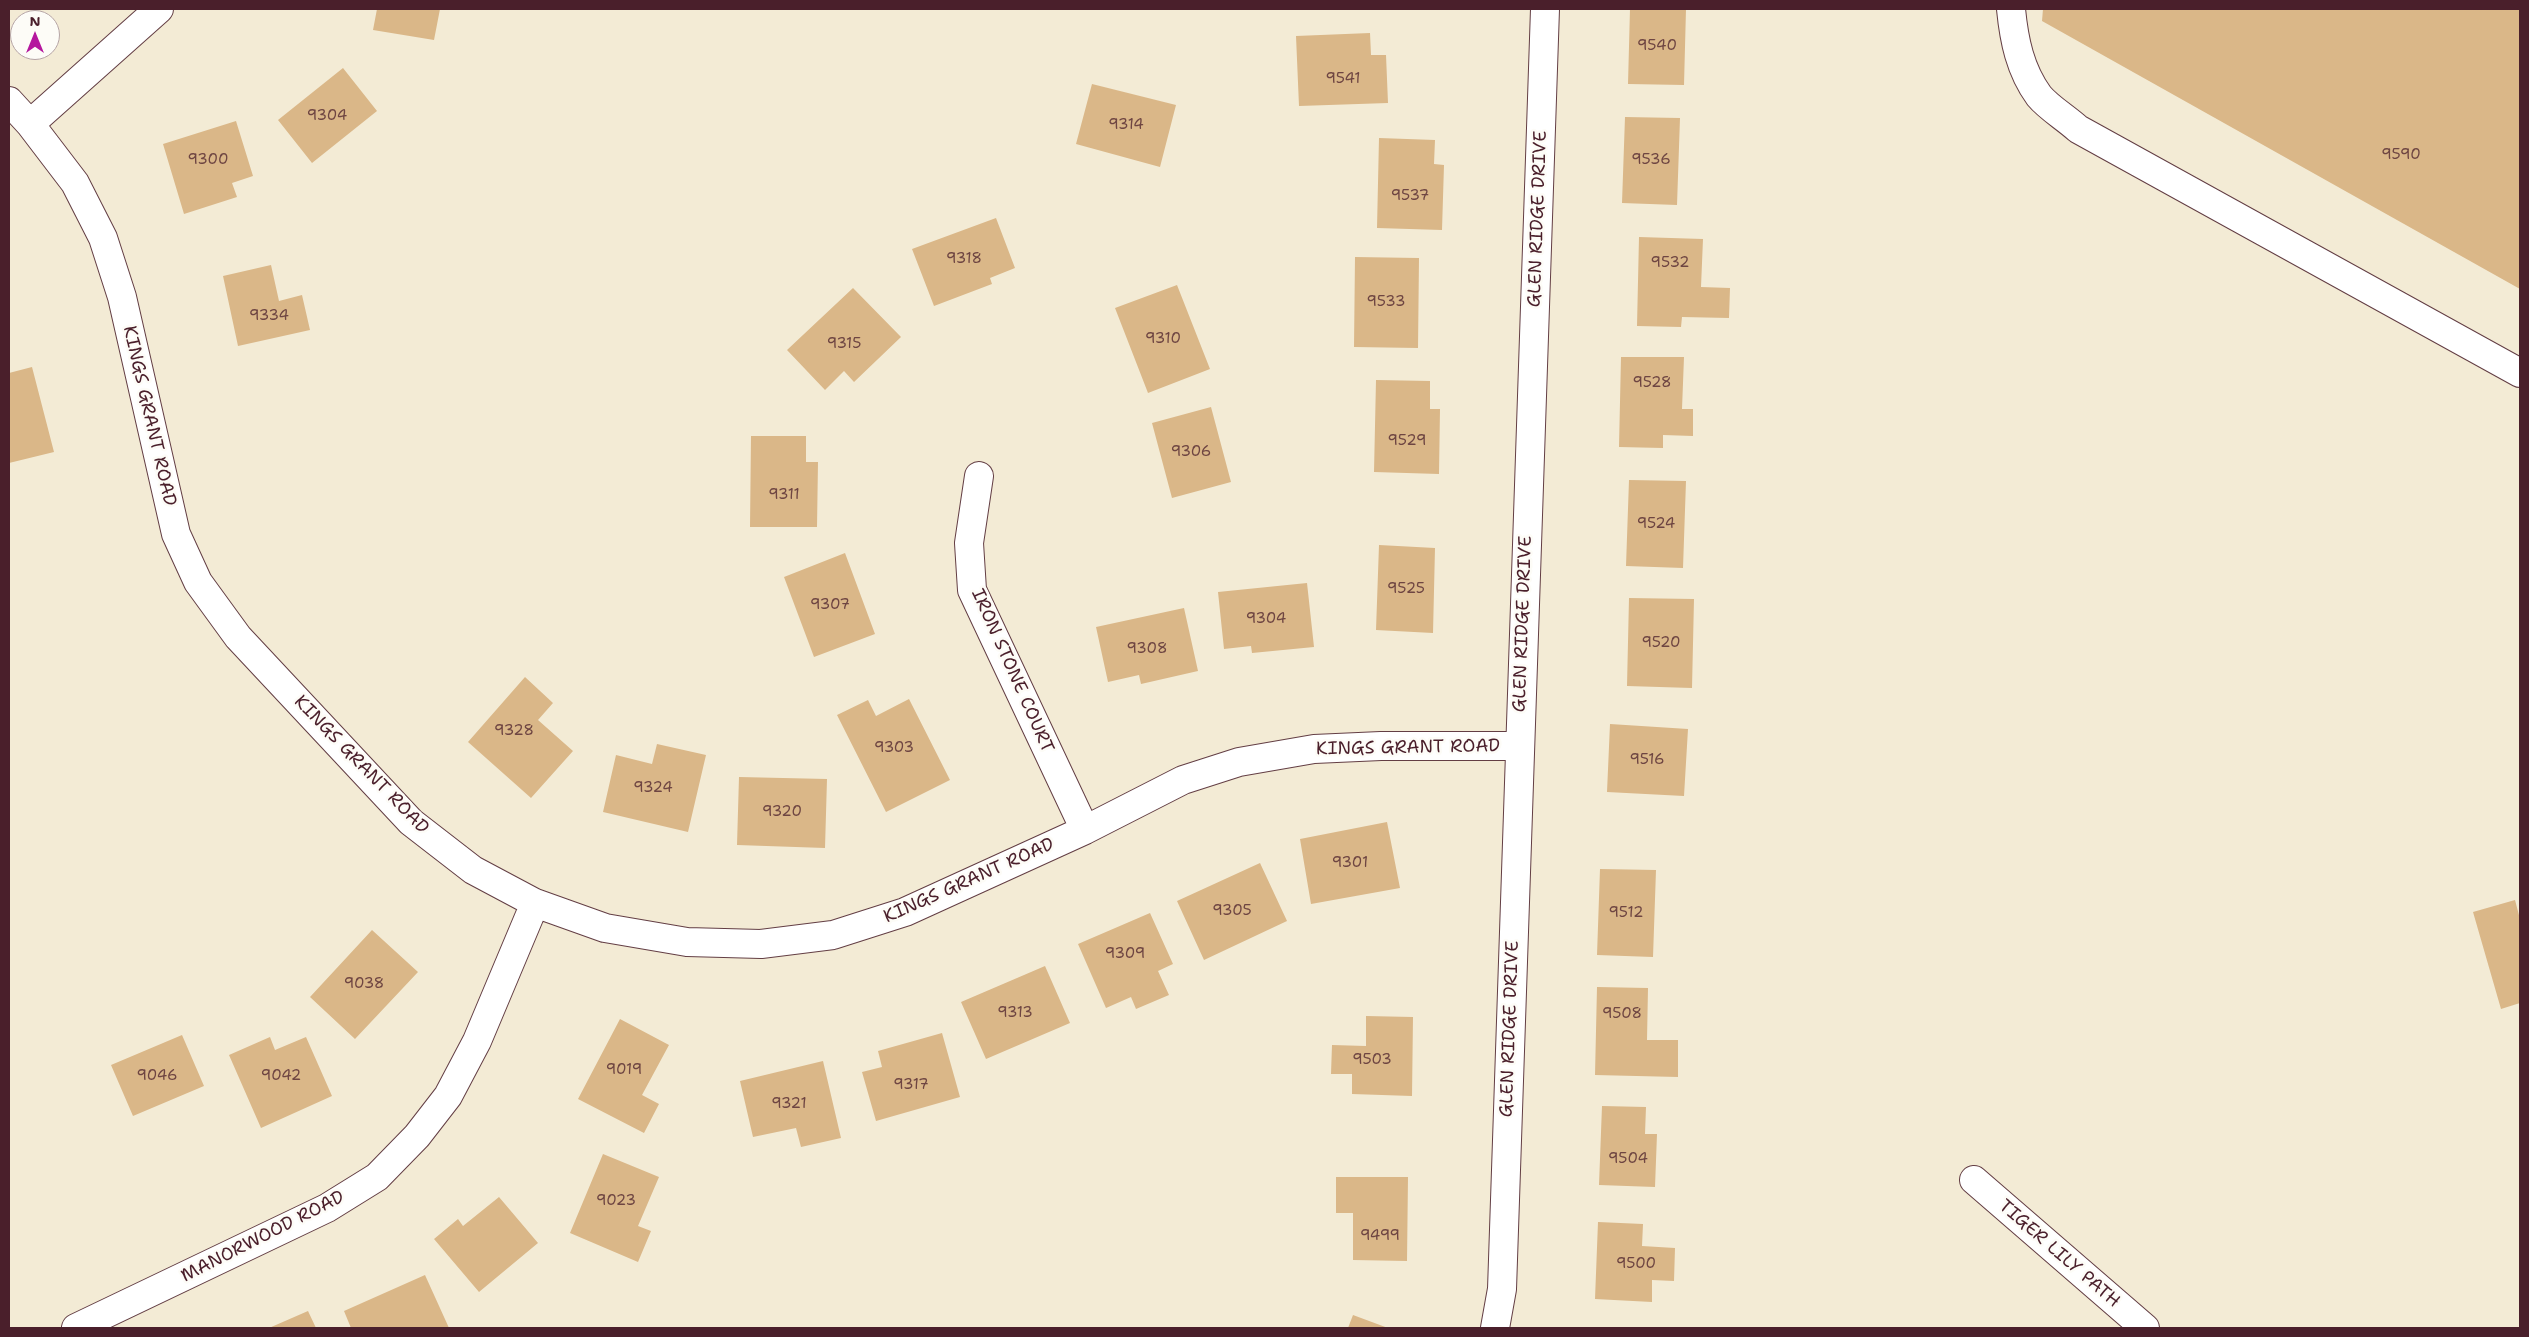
<!DOCTYPE html>
<html>
<head>
<meta charset="utf-8">
<style>
  body { margin:0 }
  #map { position:relative; width:2529px; height:1337px; overflow:hidden; background:#f3ebd5; font-family:"Shantell Sans",sans-serif }
  canvas { display:block }
  .frame { position:absolute; inset:0; border:10px solid #4a1f2b; pointer-events:none }
  .north { position:absolute; left:10px; top:10px; width:50px; height:50px; box-sizing:border-box; background:#fdfcf7; border:1px solid #b5a4a5; border-radius:50%; rotate:0deg; font-size:14px; font-weight:700; line-height:20px; text-align:center; color:#4a1f2b }
  .north::after { content:''; display:block; margin:auto; width:18px; height:22px; background:#b5179e; clip-path:polygon(50% 0,100% 100%,50% 72%,0 100%) }
</style>
</head>
<body>
<div id="map">
<canvas width="2529" height="1337"></canvas>
<div class="frame"></div>
<div class="north">N</div>
</div>
<script>
const context = document.querySelector('canvas').getContext('2d');
context.lineJoin = 'round';
function fill(path, color) { context.fillStyle = color; context.fill(path, 'evenodd'); }
function strokePath(path, color, width, dash) { context.strokeStyle = color; context.lineWidth = width; context.lineCap = dash ? 'butt' : 'round'; context.setLineDash(dash || []); context.stroke(path); }
function drawText(font, color, halo, rows, align = 'center') {
  context.font = font + ' "Shantell Sans",sans-serif'; context.lineWidth = 5; context.setLineDash([]); context.textBaseline = 'middle'; context.strokeStyle = halo; context.fillStyle = color; for (const [text, x, y, turn = 0] of rows) {
    context.save(); context.translate(x, y); context.rotate((+turn || 0) * Math.PI / 180); context.textAlign = isNaN(turn) ? turn : align; if (halo) context.strokeText(text, 0, 0); context.fillText(text, 0, 0); context.restore();
  }
}
fill(new Path2D(`
  M 377,9 L 440,9 L 434,40 L 373,30 Z
  M 1630,9 L 1686,9 L 1684,85 L 1628,84 Z
  M 2043,9 L 2520,9 L 2520,289 L 2042,21 Z
  M 1370,33 L 1371,55 L 1386,55 L 1388,103 L 1299,106 L 1296,36 Z
  M 343,68 L 377,111 L 312,163 L 278,120 Z
  M 1092,84 L 1176,105 L 1160,167 L 1076,144 Z
  M 1625,117 L 1680,118 L 1677,205 L 1622,203 Z
  M 236,121 L 253,176 L 232,183 L 237,197 L 184,214 L 163,144 Z
  M 1379,138 L 1435,140 L 1434,164 L 1444,165 L 1442,230 L 1377,228 Z
  M 996,218 L 1015,268 L 990,278 L 992,284 L 934,306 L 912,249 Z
  M 1639,237 L 1703,239 L 1701,287 L 1730,288 L 1729,318 L 1682,317 L 1681,327 L 1637,326 Z
  M 1355,257 L 1419,258 L 1418,348 L 1354,347 Z
  M 271,265 L 279,301 L 302,295 L 310,330 L 238,346 L 223,276 Z
  M 1177,285 L 1210,369 L 1148,393 L 1115,308 Z
  M 853,288 L 901,337 L 854,382 L 844,371 L 825,390 L 787,350 Z
  M 1621,357 L 1684,357 L 1682,409 L 1693,409 L 1693,436 L 1663,435 L 1663,448 L 1619,447 Z
  M 32,367 L 54,452 L 9,463 L 9,373 Z
  M 1376,380 L 1430,381 L 1430,409 L 1440,409 L 1439,474 L 1374,472 Z
  M 1211,407 L 1231,482 L 1172,498 L 1152,423 Z
  M 751,436 L 806,436 L 806,462 L 818,462 L 817,527 L 750,527 Z
  M 1629,480 L 1686,481 L 1683,568 L 1626,566 Z
  M 1379,545 L 1435,548 L 1433,633 L 1376,630 Z
  M 845,553 L 875,634 L 814,657 L 784,577 Z
  M 1307,583 L 1314,647 L 1252,653 L 1251,646 L 1224,649 L 1218,592 Z
  M 1629,598 L 1694,599 L 1692,688 L 1627,686 Z
  M 1184,608 L 1198,671 L 1141,684 L 1139,675 L 1108,682 L 1096,627 Z
  M 525,677 L 553,703 L 538,720 L 573,751 L 531,798 L 468,742 Z
  M 909,699 L 950,780 L 886,812 L 837,715 L 868,700 L 876,716 Z
  M 1610,724 L 1688,729 L 1684,796 L 1607,792 Z
  M 657,744 L 706,755 L 688,832 L 603,812 L 616,755 L 652,764 Z
  M 739,777 L 827,779 L 825,848 L 737,845 Z
  M 1387,822 L 1400,888 L 1311,904 L 1300,839 Z
  M 1260,863 L 1287,921 L 1204,960 L 1177,901 Z
  M 1600,869 L 1656,870 L 1653,957 L 1597,955 Z
  M 2515,900 L 2520,919 L 2520,1003 L 2501,1009 L 2473,912 Z
  M 1150,913 L 1173,964 L 1158,971 L 1169,995 L 1136,1009 L 1131,997 L 1106,1008 L 1078,944 Z
  M 372,930 L 418,972 L 355,1039 L 310,997 Z
  M 1045,966 L 1070,1023 L 986,1059 L 961,1002 Z
  M 1597,987 L 1648,988 L 1647,1040 L 1678,1040 L 1678,1077 L 1595,1075 Z
  M 1366,1016 L 1413,1017 L 1412,1096 L 1352,1094 L 1352,1074 L 1331,1074 L 1332,1045 L 1366,1046 Z
  M 620,1019 L 669,1045 L 642,1095 L 659,1104 L 644,1133 L 578,1099 Z
  M 942,1033 L 960,1097 L 876,1121 L 862,1072 L 882,1067 L 878,1051 Z
  M 182,1035 L 204,1086 L 133,1116 L 111,1065 Z
  M 270,1037 L 275,1050 L 306,1037 L 332,1096 L 261,1128 L 229,1055 Z
  M 823,1061 L 841,1138 L 801,1147 L 796,1128 L 753,1137 L 740,1081 Z
  M 1602,1106 L 1646,1107 L 1645,1134 L 1657,1134 L 1655,1187 L 1599,1185 Z
  M 603,1154 L 659,1177 L 638,1226 L 651,1231 L 638,1262 L 570,1233 Z
  M 1336,1177 L 1408,1177 L 1407,1261 L 1353,1260 L 1353,1213 L 1336,1213 Z
  M 499,1197 L 538,1243 L 479,1292 L 434,1239 L 458,1219 L 463,1226 Z
  M 1598,1222 L 1643,1224 L 1642,1246 L 1675,1248 L 1674,1281 L 1652,1280 L 1652,1302 L 1595,1299 Z
  M 425,1275 L 449,1328 L 351,1328 L 344,1311 Z
  M 308,1311 L 316,1328 L 269,1328 Z
  M 1353,1315 L 1388,1328 L 1348,1328 Z`), '#dab788');
const minor = new Path2D(`
  M 2011,9 C 2014,40 2020,70 2039,96 C 2049,108 2066,118 2078,129 L 2520,373
  M 9,101 L 30,124 L 75,183 L 103,238 L 122,297 L 176,534 L 198,582 L 238,637 L 411,822 L 473,870 L 535,903 L 605,928 L 687,942 L 761,944 L 833,935 L 905,912 L 1085,830 L 1183,780 L 1239,762 L 1314,749 L 1381,746 L 1519,746
  M 30,124 L 159,9
  M 979,476 L 969,543 L 972,590 L 1085,830
  M 1974,1180 L 2145,1328
  M 76,1328 L 327,1208 L 377,1177 L 417,1136 L 448,1096 L 477,1041 L 535,903
  M 1495,1328 L 1502,1289 L 1545,9`);
strokePath(minor, '#633e44', 30);
strokePath(minor, '#fff', 28);
drawText('15px', '#6e4542', null, [
  ["9540",1657,46],
  ["9541",1343,79],
  ["9304",327,116],
  ["9314",1126,125],
  ["9590",2401,155],
  ["9300",208,160],
  ["9536",1651,160],
  ["9537",1410,196],
  ["9318",964,259],
  ["9532",1670,263],
  ["9533",1386,302],
  ["9334",269,316],
  ["9310",1163,339],
  ["9315",844,344],
  ["9528",1652,383],
  ["9529",1407,441],
  ["9306",1191,452],
  ["9311",784,495],
  ["9524",1656,524],
  ["9525",1406,589],
  ["9307",830,605],
  ["9304",1266,619],
  ["9520",1661,643],
  ["9308",1147,649],
  ["9328",514,731],
  ["9303",894,748],
  ["9516",1647,760],
  ["9324",653,788],
  ["9320",782,812],
  ["9301",1350,863],
  ["9305",1232,911],
  ["9512",1626,913],
  ["9309",1125,954],
  ["9038",364,984],
  ["9313",1015,1013],
  ["9508",1622,1014],
  ["9503",1372,1060],
  ["9019",624,1070],
  ["9046",157,1076],
  ["9042",281,1076],
  ["9317",911,1085],
  ["9321",789,1104],
  ["9504",1628,1159],
  ["9023",616,1201],
  ["9499",1380,1236],
  ["9500",1636,1264]
]);
drawText('18px', '#4a1f2b', '#fdfcf7', [
  ["GLEN RIDGE DRIVE",1538,219,-88],
  ["KINGS GRANT ROAD",149,416,77],
  ["GLEN RIDGE DRIVE",1523,624,-88],
  ["IRON STONE COURT",1012,671,66],
  ["KINGS GRANT ROAD",1408,748,-1],
  ["KINGS GRANT ROAD",361,765,46],
  ["KINGS GRANT ROAD",969,881,-24],
  ["GLEN RIDGE DRIVE",1510,1029,-88],
  ["MANORWOOD ROAD",263,1237,-27],
  ["TIGER LILY PATH",2059,1254,41]
]);
</script>
</body>
</html>
